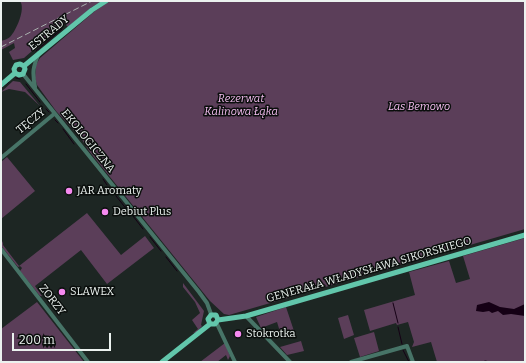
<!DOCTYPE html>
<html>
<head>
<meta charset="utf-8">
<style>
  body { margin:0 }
  #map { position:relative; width:526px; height:363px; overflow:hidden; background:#1d2623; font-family:Bitter,serif }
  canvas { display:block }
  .frame { position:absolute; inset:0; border:2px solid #ebf2ef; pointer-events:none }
  .scale { position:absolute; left:12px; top:333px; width:99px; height:18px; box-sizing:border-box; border:2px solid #ebf2ef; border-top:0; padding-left:5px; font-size:12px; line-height:14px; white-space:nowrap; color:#ebf2ef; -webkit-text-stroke:3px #0a0e0c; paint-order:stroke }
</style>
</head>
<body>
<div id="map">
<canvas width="526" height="363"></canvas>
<div class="frame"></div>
<div class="scale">200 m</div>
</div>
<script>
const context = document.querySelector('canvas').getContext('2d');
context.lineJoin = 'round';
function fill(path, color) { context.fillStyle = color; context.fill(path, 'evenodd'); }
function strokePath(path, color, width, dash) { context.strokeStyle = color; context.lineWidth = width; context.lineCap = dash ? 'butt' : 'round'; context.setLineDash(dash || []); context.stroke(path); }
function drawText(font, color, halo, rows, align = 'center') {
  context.font = font + ' Bitter,serif'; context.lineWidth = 3; context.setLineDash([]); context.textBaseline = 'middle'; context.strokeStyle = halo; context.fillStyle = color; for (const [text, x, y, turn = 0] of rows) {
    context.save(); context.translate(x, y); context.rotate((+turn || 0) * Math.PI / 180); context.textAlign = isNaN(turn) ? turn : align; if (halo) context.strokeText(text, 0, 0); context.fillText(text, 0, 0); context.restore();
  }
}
fill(new Path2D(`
  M 20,1 L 102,1 L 92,7 L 68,27 L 64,23 L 24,58 L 13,60 L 9,52 L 15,48 L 14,43 L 1,50 L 1,41 C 4,40 8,39 10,37 C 16,31 26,9 20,1 Z
  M 110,1 L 525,1 L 525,229 L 229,315 L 224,314 L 210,301 L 89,151 L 81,138 L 56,111 L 37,85 L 35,78 L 36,65 L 40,58 L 95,11 Z
  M 13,81 L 20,82 L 40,106 L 25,92 L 9,89 L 1,92 Z
  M 7,157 L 35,191 L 1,219 L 1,162 Z
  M 87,213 L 121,255 L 145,236 L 154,248 L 107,284 L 81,250 L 35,286 L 42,296 L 40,296 L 20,271 L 22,268 L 20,266 L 18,267 L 2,247 L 2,243 L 3,241 L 3,245 L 19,266 Z
  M 525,238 L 524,362 L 437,362 L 431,342 L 412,347 L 414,342 L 408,322 L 397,325 L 396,323 L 370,331 L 364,310 L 415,295 L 409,272 L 449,261 L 456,283 L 470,279 L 463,256 Z
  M 183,283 L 204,311 L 201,325 L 202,326 L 197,332 L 193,333 L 198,329 L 192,320 L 200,313 L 195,302 L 183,287 Z
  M 37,302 L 84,362 L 1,362 L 1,329 Z
  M 286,307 L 294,331 L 281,335 L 277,322 L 261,328 L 256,317 Z
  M 348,315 L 354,335 L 344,339 L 338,318 Z
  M 374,332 L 379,351 L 360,357 L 354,338 Z
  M 301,341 L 304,351 L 287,355 L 280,347 Z
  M 225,343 L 230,356 L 228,360 L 226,355 L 217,362 L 200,362 Z`), '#5b3e59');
fill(new Path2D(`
  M 489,302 L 500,307 L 514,309 L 525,304 L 525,316 L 511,314 L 503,315 L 498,311 L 492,313 L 489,311 L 483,312 L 476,311 L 477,305 Z`), '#150015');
strokePath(new Path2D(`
  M 36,51 L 62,29
  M 16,78 L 20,79
  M 26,84 L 40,102
  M 1,88 L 9,82
  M 46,109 L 49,112
  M 55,120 L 58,123
  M 63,129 L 74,144
  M 103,179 L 107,185
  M 112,190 L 113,192
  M 116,196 L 128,211
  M 133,216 L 143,229
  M 150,237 L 161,251
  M 166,257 L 177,271
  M 393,303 L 398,323
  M 398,327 L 402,344
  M 403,350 L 409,362
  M 485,361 L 490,362`), '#150015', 1);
strokePath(new Path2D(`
  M 23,74 L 199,292 L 207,303 L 211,314
  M 35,87 C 32,72 33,67 39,53
  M 1,158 L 54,114
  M 1,249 L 88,362
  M 246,316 L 290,362
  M 217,324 L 235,362
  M 351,362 L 407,346 L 413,362`), '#477467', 4);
strokePath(new Path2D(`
  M 24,66 L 92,10 L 106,1
  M 15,73 L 14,69 L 16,65 L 20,64 L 24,66
  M 15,73 L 19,75 L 23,74 L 25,69 L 24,66
  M 1,85 L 15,73
  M 218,320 L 246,316 L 525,235
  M 210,324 L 208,319 L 211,315 L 216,315 L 218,320
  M 210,324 L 215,324 L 218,320
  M 162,362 L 210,324`), '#62c6ab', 5);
strokePath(new Path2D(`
  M 1,47 L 92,1`), '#a9b1ae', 1, [6, 3]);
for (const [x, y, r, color] of [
  [69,191,4,"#f589ef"],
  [105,212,4,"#f589ef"],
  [62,292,4,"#f589ef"],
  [238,334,4,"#f589ef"]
]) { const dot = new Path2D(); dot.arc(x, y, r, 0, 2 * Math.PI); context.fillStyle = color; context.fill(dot); strokePath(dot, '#0a0e0c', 1.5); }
drawText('11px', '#ebf2ef', '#0a0e0c', [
  ["ESTRADY",49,33,-39],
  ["TĘCZY",31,121,-39],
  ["EKOLOGICZNA",88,141,51],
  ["GENERAŁA WŁADYSŁAWA SIKORSKIEGO",369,270,-16],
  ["ZORZY",52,300,52]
]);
drawText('italic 11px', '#f4bdf0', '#0a0e0c', [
  ["Rezerwat",241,99],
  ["Kalinowa Łąka",241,112],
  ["Las Bemowo",419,107]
]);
drawText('11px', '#ebf2ef', '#0a0e0c', [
  ["JAR Aromaty",77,191],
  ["Debiut Plus",113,212],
  ["SLAWEX",70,292],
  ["Stokrotka",246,334]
], 'left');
</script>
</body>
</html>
